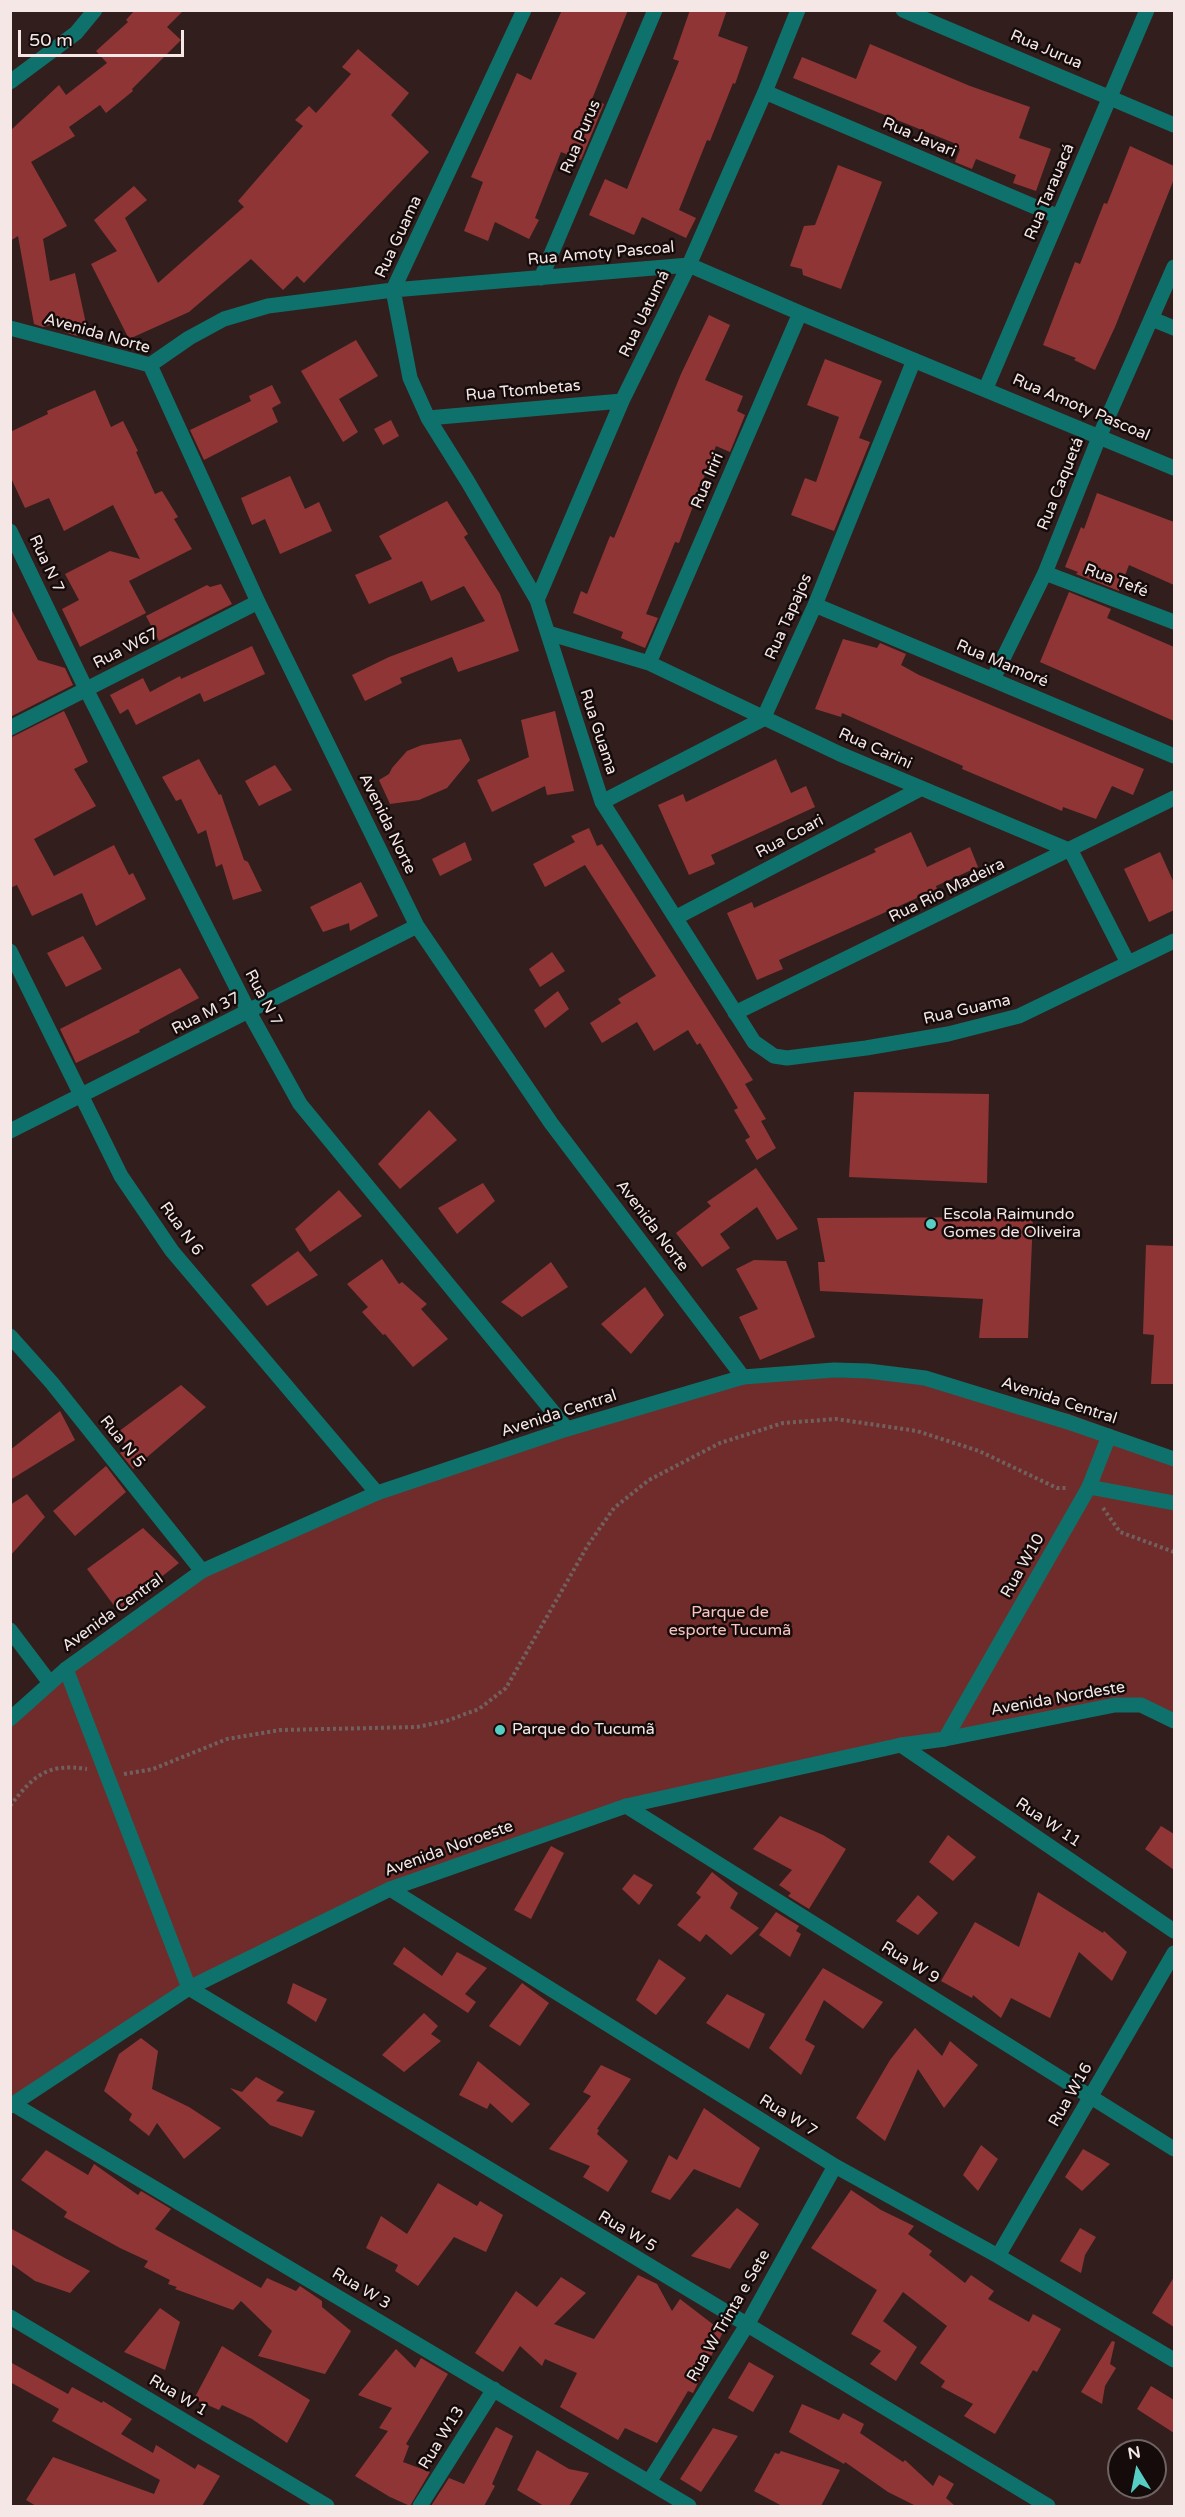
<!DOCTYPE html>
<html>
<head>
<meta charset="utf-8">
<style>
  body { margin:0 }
  #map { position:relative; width:1185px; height:2517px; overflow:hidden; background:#321f1d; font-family:"Varela Round",sans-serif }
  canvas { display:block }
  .frame { position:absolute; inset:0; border:12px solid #f4e7e6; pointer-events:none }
  .north { position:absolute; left:1107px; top:2439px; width:60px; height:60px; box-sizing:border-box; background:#140b0a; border:2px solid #6e6362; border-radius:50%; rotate:350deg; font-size:16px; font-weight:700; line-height:24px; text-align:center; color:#f4e7e6 }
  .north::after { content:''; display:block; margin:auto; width:21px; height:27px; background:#56cec4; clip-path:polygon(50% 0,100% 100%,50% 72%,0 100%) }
  .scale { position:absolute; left:18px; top:30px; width:166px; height:27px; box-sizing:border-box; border:3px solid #f4e7e6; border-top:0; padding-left:8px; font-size:18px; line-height:21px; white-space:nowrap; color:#f4e7e6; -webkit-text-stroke:4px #140b0a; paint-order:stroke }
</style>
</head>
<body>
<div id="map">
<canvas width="1185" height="2517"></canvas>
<div class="frame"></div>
<div class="north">N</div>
<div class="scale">50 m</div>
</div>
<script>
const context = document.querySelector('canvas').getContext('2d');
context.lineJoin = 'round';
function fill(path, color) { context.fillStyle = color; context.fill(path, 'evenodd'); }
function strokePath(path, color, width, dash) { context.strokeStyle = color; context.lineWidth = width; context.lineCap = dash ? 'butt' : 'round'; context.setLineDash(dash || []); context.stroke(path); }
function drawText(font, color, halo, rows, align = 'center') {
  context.font = font + ' "Varela Round",sans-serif'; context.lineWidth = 5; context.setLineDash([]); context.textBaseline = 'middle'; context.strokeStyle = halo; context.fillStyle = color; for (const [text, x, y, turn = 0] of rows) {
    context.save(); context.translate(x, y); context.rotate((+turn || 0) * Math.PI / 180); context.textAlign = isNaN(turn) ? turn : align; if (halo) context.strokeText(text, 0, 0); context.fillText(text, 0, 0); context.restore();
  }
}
fill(new Path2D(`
  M 743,1377 L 925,1378 L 1069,1414 L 1174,1452 L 1174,1721 L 1133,1704 L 626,1806 L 390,1889 L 189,1988 L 11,2106 L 11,1720 L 202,1571 L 377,1493 Z`), '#702c2b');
fill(new Path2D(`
  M 135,10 L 184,10 L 167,27 L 181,40 L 132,89 L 133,91 L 106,113 L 100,105 L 69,127 L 75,136 L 31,162 L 67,226 L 43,239 L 50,281 L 75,273 L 88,333 L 77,336 L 64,332 L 62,322 L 43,327 L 34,324 L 18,236 L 10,241 L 11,130 L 59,85 L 66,95 L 107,63 L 96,51 L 128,22 L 126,20 Z
  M 562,10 L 628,10 L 592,99 L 604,104 L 581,160 L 561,152 L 535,218 L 539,220 L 529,239 L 495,222 L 488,241 L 464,231 L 483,182 L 471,177 L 517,73 L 531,80 Z
  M 690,10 L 727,10 L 718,36 L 748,47 L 735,84 L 733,83 L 710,141 L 707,140 L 679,210 L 696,218 L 686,238 L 642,217 L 634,235 L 589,215 L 605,179 L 627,189 L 679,61 L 673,59 Z
  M 870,44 L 970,86 L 1030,107 L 1019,138 L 1051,149 L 1036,191 L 1013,183 L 1016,175 L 976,159 L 972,169 L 955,162 L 960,149 L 953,146 L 954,143 L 793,78 L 802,57 L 856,79 Z
  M 358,49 L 409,93 L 391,115 L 429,152 L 304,283 L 297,276 L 283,290 L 251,259 L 189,312 L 129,339 L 91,264 L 117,251 L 94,220 L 134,186 L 147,200 L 125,218 L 158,283 L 244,207 L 238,201 L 303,126 L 295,120 L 309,106 L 316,113 L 344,82 L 351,74 L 342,67 Z
  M 1130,146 L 1174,166 L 1174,179 L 1115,327 L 1095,370 L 1074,360 L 1076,358 L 1043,345 L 1075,262 L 1080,264 L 1104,203 L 1107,204 Z
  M 838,165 L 882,182 L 841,289 L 803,275 L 802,269 L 790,266 L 804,226 L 815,225 Z
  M 709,315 L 730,325 L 705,380 L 743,396 L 737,411 L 745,415 L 730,452 L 716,446 L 679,543 L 675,542 L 646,614 L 658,618 L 645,648 L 621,638 L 623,632 L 573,613 L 581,591 L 587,594 L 610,536 L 614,538 L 681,374 Z
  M 356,340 L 378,376 L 339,399 L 358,432 L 343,442 L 301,371 Z
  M 825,359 L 882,381 L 859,438 L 870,442 L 834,531 L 791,515 L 805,478 L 816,482 L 839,417 L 807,405 Z
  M 272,385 L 281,403 L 272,408 L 278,422 L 204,460 L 190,430 L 251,401 L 249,396 Z
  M 95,390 L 111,427 L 123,421 L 138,451 L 136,452 L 155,494 L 162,491 L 178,517 L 174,519 L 192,549 L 129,581 L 146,613 L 80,647 L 62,609 L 79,600 L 65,574 L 110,551 L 140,559 L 113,505 L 64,531 L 49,498 L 25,508 L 10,476 L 10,432 L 48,414 L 47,411 Z
  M 391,420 L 399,436 L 383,445 L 374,429 Z
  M 290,476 L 305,509 L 319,502 L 332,531 L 280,554 L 265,519 L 252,525 L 241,498 Z
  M 1097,493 L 1174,522 L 1174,585 L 1129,565 L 1119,591 L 1076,574 L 1078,572 L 1065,567 L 1081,527 L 1084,529 Z
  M 447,501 L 468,534 L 464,537 L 500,594 L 519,651 L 458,672 L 452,657 L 400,678 L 402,683 L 365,701 L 352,675 L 389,657 L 485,621 L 464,586 L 431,601 L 422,581 L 369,604 L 355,575 L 392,559 L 379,536 Z
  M 221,584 L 232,604 L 159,641 L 146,616 L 207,585 L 210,587 Z
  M 1069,592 L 1111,609 L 1107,618 L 1174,647 L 1174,721 L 1040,662 Z
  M 10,607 L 38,660 L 65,668 L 73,685 L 10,717 Z
  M 843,639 L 877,648 L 880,643 L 906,654 L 901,665 L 919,675 L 1144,769 L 1133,795 L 1112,786 L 1096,819 L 1063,807 L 1062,811 L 962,769 L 963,766 L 842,713 L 841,717 L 815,709 Z
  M 252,646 L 265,674 L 204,702 L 200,693 L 136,725 L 128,709 L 120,714 L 110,695 L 143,678 L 150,692 L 180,676 L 181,679 Z
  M 64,711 L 88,762 L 74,769 L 96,806 L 34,839 L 54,876 L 114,845 L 129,875 L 133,873 L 146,899 L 96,926 L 82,893 L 32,916 L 17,885 L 10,888 L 10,738 Z
  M 555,711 L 574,791 L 547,795 L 545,786 L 492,812 L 477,780 L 529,757 L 521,720 Z
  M 461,739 L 470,760 L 447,788 L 419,800 L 390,804 L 379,780 L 389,774 L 392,768 L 407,751 L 422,745 Z
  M 199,759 L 219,795 L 221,794 L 244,860 L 248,862 L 262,891 L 233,900 L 222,864 L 216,867 L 206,830 L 198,834 L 181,799 L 176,801 L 162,777 Z
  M 776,759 L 791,793 L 806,786 L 815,807 L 711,855 L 715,864 L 689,875 L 658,805 L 683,794 L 686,802 Z
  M 275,765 L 292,790 L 259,806 L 245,781 Z
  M 589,828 L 597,846 L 602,844 L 753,1080 L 745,1084 L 766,1119 L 761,1121 L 776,1148 L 757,1160 L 745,1140 L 750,1137 L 734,1110 L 738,1108 L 700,1043 L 697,1045 L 688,1030 L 654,1051 L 637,1022 L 602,1043 L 590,1023 L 621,1003 L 618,999 L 656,976 L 585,865 L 545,887 L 533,864 L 575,842 L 571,836 Z
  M 911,832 L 927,867 L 970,847 L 978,867 L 936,886 L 937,889 L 779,960 L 783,969 L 757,980 L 727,913 L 752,902 L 754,908 L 876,852 L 874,849 Z
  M 465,842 L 472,860 L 440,876 L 432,859 Z
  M 1160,852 L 1174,883 L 1174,910 L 1149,922 L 1124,869 Z
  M 361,882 L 378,916 L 350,931 L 349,923 L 323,932 L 310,907 Z
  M 83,936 L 102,969 L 66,987 L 47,953 Z
  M 552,952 L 565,971 L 540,987 L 529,969 Z
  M 180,968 L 199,998 L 139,1030 L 140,1032 L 76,1063 L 60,1029 Z
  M 558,991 L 569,1009 L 545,1028 L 534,1010 Z
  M 854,1092 L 989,1094 L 987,1183 L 849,1177 Z
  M 429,1110 L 457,1140 L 400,1189 L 378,1164 Z
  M 756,1168 L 798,1229 L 777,1240 L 757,1207 L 720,1234 L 730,1248 L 702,1267 L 676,1233 L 711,1206 L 707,1202 Z
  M 483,1183 L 495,1201 L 457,1234 L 438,1208 Z
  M 339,1190 L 362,1216 L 310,1252 L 295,1229 Z
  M 1033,1217 L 1028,1338 L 979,1338 L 983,1299 L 820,1291 L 818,1262 L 825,1262 L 817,1218 Z
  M 1146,1245 L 1174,1246 L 1174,1384 L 1151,1384 L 1154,1335 L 1143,1334 Z
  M 298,1251 L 318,1275 L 267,1306 L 251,1285 Z
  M 382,1259 L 399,1284 L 402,1282 L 427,1304 L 421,1309 L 448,1339 L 413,1367 L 385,1334 L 383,1335 L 362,1312 L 368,1307 L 347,1284 Z
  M 754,1260 L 786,1261 L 815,1337 L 760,1360 L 739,1317 L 758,1309 L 736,1269 Z
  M 551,1262 L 568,1287 L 522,1317 L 501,1302 Z
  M 645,1287 L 664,1315 L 631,1354 L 601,1324 Z
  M 181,1385 L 206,1407 L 133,1469 L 120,1453 L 127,1447 L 118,1432 Z
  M 60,1411 L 75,1440 L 10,1480 L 10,1450 Z
  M 106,1466 L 126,1492 L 75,1536 L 53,1511 Z
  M 27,1494 L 45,1517 L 10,1556 L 10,1505 Z
  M 143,1528 L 179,1563 L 118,1611 L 87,1569 Z
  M 780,1816 L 823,1835 L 846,1849 L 809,1909 L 788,1896 L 791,1893 L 779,1885 L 792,1870 L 753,1849 Z
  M 1161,1826 L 1174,1834 L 1174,1870 L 1145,1849 Z
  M 948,1835 L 976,1857 L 953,1881 L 929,1862 Z
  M 551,1846 L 564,1853 L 531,1919 L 514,1910 Z
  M 712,1872 L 738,1893 L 730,1908 L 759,1928 L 731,1955 L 706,1934 L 700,1942 L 677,1925 L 701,1897 L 696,1893 Z
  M 634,1874 L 653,1885 L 639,1905 L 622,1889 Z
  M 1038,1892 L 1103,1933 L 1104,1931 L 1127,1952 L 1112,1981 L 1079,1952 L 1050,2018 L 1011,1998 L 1001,2018 L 973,1995 L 972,1998 L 941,1981 L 975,1922 L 1019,1947 Z
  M 918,1895 L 938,1913 L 918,1935 L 896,1921 Z
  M 776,1912 L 799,1926 L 796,1931 L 801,1934 L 790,1957 L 759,1935 Z
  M 404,1947 L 442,1976 L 457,1952 L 487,1968 L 465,1994 L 476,2002 L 468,2013 L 393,1964 Z
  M 659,1959 L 686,1978 L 656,2015 L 636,2000 Z
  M 823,1968 L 883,2002 L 863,2029 L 824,2000 L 805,2040 L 815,2046 L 801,2075 L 769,2048 Z
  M 293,1983 L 327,1999 L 316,2022 L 287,2003 Z
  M 522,1983 L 549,2003 L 520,2046 L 489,2026 Z
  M 727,1994 L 765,2014 L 749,2049 L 706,2023 Z
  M 424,2013 L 438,2026 L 431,2034 L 441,2041 L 404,2072 L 382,2055 Z
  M 915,2028 L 942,2056 L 950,2041 L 978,2065 L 944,2108 L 918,2069 L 885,2141 L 856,2118 L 890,2060 Z
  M 141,2038 L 158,2051 L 152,2089 L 189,2107 L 221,2128 L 184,2159 L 157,2123 L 149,2136 L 129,2120 L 132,2114 L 104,2091 L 119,2054 Z
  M 478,2061 L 530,2104 L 512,2123 L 490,2103 L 487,2109 L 459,2095 Z
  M 601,2065 L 631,2079 L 597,2129 L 599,2130 L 597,2134 L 628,2161 L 608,2192 L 583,2177 L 590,2166 L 549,2149 L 591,2096 L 583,2092 Z
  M 256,2077 L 284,2092 L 276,2101 L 315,2111 L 302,2137 L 270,2125 L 230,2088 L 242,2092 Z
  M 704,2108 L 760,2148 L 740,2188 L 694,2169 L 670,2200 L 651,2192 L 669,2155 L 677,2160 Z
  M 981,2145 L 998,2159 L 978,2191 L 963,2175 Z
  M 1083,2149 L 1110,2164 L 1082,2191 L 1065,2177 Z
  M 46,2150 L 88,2175 L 94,2164 L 138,2195 L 141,2191 L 171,2209 L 155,2229 L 261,2288 L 267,2278 L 296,2291 L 300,2286 L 322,2301 L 322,2307 L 351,2331 L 325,2374 L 258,2356 L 272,2331 L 241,2301 L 233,2310 L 175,2289 L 177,2287 L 168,2284 L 170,2280 L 144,2267 L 148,2261 L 120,2248 L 64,2217 L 67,2212 L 21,2180 Z
  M 438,2183 L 477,2206 L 480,2201 L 503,2215 L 486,2252 L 454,2237 L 418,2286 L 395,2271 L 398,2265 L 366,2248 L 381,2216 L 407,2234 Z
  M 851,2190 L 881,2210 L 914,2226 L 908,2234 L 932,2251 L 929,2255 L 965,2283 L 971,2275 L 994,2291 L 988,2299 L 1029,2322 L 1033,2314 L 1061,2329 L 1037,2372 L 1033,2370 L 995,2434 L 964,2416 L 973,2404 L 941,2387 L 945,2381 L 920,2363 L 947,2326 L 903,2292 L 883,2321 L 917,2347 L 896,2381 L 870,2364 L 881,2351 L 851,2334 L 877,2290 L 811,2248 Z
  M 737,2208 L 759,2224 L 730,2269 L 691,2256 Z
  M 10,2228 L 63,2257 L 90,2271 L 70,2293 L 35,2281 L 10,2263 Z
  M 1080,2228 L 1096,2237 L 1085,2255 L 1081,2273 L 1060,2261 Z
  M 638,2275 L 657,2284 L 672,2311 L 680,2299 L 723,2332 L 693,2393 L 688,2391 L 657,2443 L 625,2428 L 618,2440 L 560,2407 L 577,2373 L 545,2359 L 542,2366 L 520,2346 L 503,2372 L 475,2353 L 516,2291 L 537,2307 L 561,2277 L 586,2293 L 554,2324 L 594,2339 Z
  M 1174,2277 L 1174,2327 L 1152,2313 Z
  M 160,2308 L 180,2322 L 165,2370 L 124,2352 Z
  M 1112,2341 L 1115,2342 L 1110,2364 L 1116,2368 L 1105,2386 L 1102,2404 L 1081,2392 Z
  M 222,2346 L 310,2400 L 287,2443 L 252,2419 L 222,2405 L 219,2410 L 194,2399 Z
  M 396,2349 L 415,2368 L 421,2358 L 448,2374 L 406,2444 L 409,2446 L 403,2462 L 430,2472 L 410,2506 L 390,2497 L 355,2476 L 388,2431 L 379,2428 L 392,2408 L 358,2395 Z
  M 10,2362 L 68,2394 L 72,2387 L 102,2403 L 103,2401 L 132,2419 L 121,2434 L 153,2453 L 156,2445 L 195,2469 L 198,2464 L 220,2476 L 202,2506 L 36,2506 L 26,2500 L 53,2457 L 154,2494 L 160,2480 L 52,2421 L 59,2409 L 10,2382 Z
  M 749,2362 L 774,2376 L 753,2412 L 728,2398 Z
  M 1151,2386 L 1174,2400 L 1174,2433 L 1137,2409 Z
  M 802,2404 L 839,2420 L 843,2413 L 864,2424 L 860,2433 L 903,2462 L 905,2460 L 933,2486 L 939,2475 L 954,2484 L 946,2498 L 955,2506 L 916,2506 L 888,2492 L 845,2462 L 844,2464 L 789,2432 Z
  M 496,2427 L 513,2436 L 492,2484 L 495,2486 L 484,2506 L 431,2506 L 449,2478 L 464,2484 Z
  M 713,2428 L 738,2436 L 701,2492 L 680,2479 Z
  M 537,2450 L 569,2469 L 589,2473 L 569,2506 L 544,2506 L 517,2490 Z
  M 781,2451 L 840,2470 L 821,2506 L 782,2506 L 754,2491 L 775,2453 L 779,2454 Z`), '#903535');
strokePath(new Path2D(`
  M 1103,1508 L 1120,1532 L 1174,1552
  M 124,1774 L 153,1769 L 227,1739 L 281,1730 L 417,1727 L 446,1721 L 479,1709 L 506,1688 L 588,1545 L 614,1508 L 649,1480 L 720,1443 L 783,1423 L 836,1419 L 917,1431 L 979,1451 L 1057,1488 L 1068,1488
  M 10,1806 C 34,1775 47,1763 87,1769`), '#71605e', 4, [3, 3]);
strokePath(new Path2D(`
  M 524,10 L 393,290 L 410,378 L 428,418 L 468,482 L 537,600 L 602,802 L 754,1042 L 774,1056 L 787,1058 L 866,1048 L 948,1034 L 1019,1016 L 1174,941
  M 903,10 L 1174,125
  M 10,82 L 76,33 L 95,10
  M 765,92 L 1059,217
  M 541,278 L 655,10
  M 1152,319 L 1174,328
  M 10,328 L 150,365 L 258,602 L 417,926 L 551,1123 L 743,1377
  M 150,365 L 189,338 L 224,319 L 268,306 L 393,290 L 689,265 L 800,313 L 1174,468
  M 986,388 L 1147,10
  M 428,418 L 622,401
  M 10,531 L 86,689 L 249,1012 L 300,1104 L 567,1429
  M 1045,573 L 1174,622
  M 537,600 L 622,401 L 689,265 L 765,92 L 798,10
  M 815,605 L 1174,756
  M 548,633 L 649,663 L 840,754 L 1071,851 L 1128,963
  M 649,663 L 800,313
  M 993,679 L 1045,573 L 1100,435 L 1174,267
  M 10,728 L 258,602
  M 602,802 L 763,719 L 815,605 L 914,360
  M 677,917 L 920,789
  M 10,951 L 121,1176 L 172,1251 L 377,1493
  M 735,1013 L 1174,798
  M 10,1131 L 417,926
  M 10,1336 L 52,1383 L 202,1571
  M 1089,1487 L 1109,1436
  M 10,1630 L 50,1683
  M 66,1669 L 189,1988 L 1048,2506
  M 945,1739 L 1115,1705 L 1141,1705 L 1174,1721
  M 901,1745 L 1174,1931
  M 626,1806 L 1174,2149
  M 390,1889 L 835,2166 L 998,2256 L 1174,2360
  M 13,2104 L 689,2506
  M 998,2256 L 1174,1953
  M 10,2317 L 327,2506
  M 649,2482 L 747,2325 L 835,2166
  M 420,2506 L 494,2389`), '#0f716b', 15);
strokePath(new Path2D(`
  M 10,1719 L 66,1669 L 202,1571 L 377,1493 L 567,1429 L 743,1377 L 834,1370 L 868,1371 L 925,1378 L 1068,1422 L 1174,1459
  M 10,2106 L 189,1988 L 390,1889 L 626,1806 L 901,1745 L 945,1739 L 1089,1487 L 1174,1503`), '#0f716b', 15);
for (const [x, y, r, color] of [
  [931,1224,6,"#56cec4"],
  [500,1730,6,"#56cec4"]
]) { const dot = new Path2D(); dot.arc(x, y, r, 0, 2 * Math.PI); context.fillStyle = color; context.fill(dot); strokePath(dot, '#140b0a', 2); }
drawText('16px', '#f4e7e6', '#140b0a', [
  ["Rua Jurua",1046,50,23],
  ["Rua Purus",581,137,-67],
  ["Rua Javari",919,138,23],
  ["Rua Tarauacá",1050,192,-67],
  ["Rua Guama",399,237,-65],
  ["Rua Amoty Pascoal",601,254,-5],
  ["Rua Uatumá",645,314,-64],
  ["Avenida Norte",97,334,16],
  ["Rua Ttombetas",523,391,-5],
  ["Rua Amoty Pascoal",1081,408,23],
  ["Rua Iriri",708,481,-67],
  ["Rua Caquetá",1061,484,-68],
  ["Rua N 7",46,564,65],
  ["Rua Tefé",1116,581,21],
  ["Rua Tapajos",789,617,-66],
  ["Rua W67",126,649,-27],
  ["Rua Mamoré",1002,664,23],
  ["Rua Guama",598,732,72],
  ["Rua Carini",875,749,24],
  ["Avenida Norte",387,824,64],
  ["Rua Coari",790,837,-28],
  ["Rua Rio Madeira",947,891,-26],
  ["Rua N 7",263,998,62],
  ["Rua Guama",967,1010,-13],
  ["Rua M 37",206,1014,-27],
  ["Avenida Norte",652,1226,53],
  ["Rua N 6",181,1229,54],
  ["Avenida Central",1059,1401,18],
  ["Avenida Central",559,1414,-18],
  ["Rua N 5",122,1442,51],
  ["Rua W10",1023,1566,-60],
  ["Avenida Central",113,1613,-36],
  ["Avenida Nordeste",1058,1699,-10],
  ["Rua W 11",1048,1823,34],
  ["Avenida Noroeste",449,1849,-20],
  ["Rua W 9",910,1963,32],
  ["Rua W16",1071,2095,-60],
  ["Rua W 7",788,2116,32],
  ["Rua W 5",627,2232,31],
  ["Rua W 3",361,2289,31],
  ["Rua W Trinta e Sete",729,2316,-60],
  ["Rua W 1",178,2396,31],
  ["Rua W13",442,2438,-58]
]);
drawText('16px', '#f4e7e6', '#140b0a', [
  ["Escola Raimundo",943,1215],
  ["Gomes de Oliveira",943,1233],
  ["Parque do Tucumã",512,1730]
], 'left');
drawText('16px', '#f9c4c0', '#140b0a', [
  ["Parque de",730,1613],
  ["esporte Tucumã",730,1631]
]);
</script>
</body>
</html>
